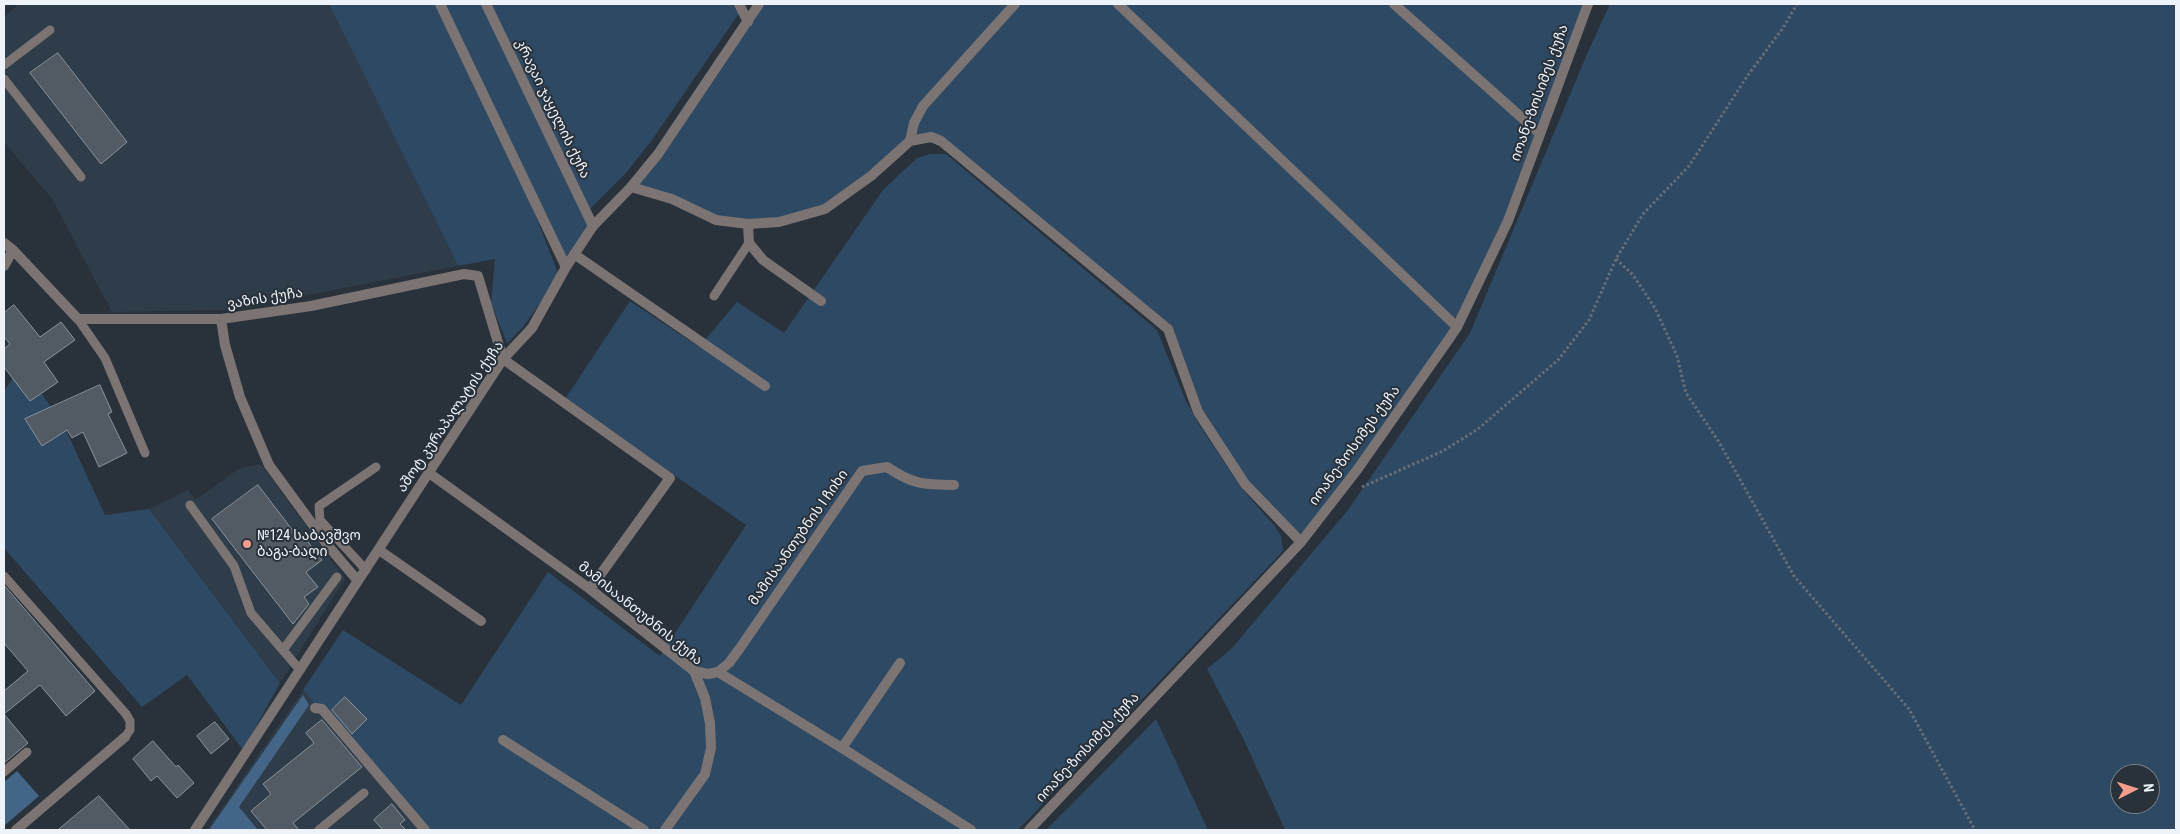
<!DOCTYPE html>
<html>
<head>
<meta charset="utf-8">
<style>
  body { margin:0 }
  #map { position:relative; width:2180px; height:834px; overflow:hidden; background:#29313a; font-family:"Roboto Condensed",sans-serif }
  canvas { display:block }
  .frame { position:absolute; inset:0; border:5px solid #eef3f9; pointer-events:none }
  .north { position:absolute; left:2110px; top:764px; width:50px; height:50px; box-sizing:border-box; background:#29313a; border:1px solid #787f86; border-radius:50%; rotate:85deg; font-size:14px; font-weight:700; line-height:20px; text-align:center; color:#eef3f9 }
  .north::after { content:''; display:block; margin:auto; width:18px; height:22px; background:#f49d8c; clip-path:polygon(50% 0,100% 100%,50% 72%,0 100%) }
</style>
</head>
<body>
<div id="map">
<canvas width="2180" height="834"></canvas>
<div class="frame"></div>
<div class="north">N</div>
</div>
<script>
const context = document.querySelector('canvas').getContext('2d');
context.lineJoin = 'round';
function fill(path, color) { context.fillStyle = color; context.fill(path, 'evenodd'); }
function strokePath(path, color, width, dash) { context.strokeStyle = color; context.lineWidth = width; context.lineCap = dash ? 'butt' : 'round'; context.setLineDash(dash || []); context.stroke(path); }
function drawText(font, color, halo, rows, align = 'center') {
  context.font = font + ' "Roboto Condensed","Noto Sans Georgian",sans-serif'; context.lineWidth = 4; context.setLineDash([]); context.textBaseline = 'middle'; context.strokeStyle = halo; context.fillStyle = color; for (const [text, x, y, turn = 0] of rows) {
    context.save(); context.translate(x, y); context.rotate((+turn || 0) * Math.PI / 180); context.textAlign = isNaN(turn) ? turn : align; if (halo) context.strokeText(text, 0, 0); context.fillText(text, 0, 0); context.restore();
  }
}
fill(new Path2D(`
  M 19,4 L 329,4 L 458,266 L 230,310 L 112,312 L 52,199 L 4,142 L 4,17 Z
  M 261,464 L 345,579 L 280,683 L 149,509 L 188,490 L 195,500 L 240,468 Z
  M 303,690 L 421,830 L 207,830 Z`), '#2f3c4a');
fill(new Path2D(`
  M 329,4 L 435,4 L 529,198 L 559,276 L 523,327 L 507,343 L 491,303 L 495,259 L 458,266 Z
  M 440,4 L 486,4 L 593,226 L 566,267 Z
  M 489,4 L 735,4 L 740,12 L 652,140 L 626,173 L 589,210 Z
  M 759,4 L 1588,4 L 1508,221 L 1457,327 L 1301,542 L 1245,484 L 1198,412 L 1168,329 L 941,141 L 920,138 L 825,209 L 779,222 L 716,220 L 631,187 Z
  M 1610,4 L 2176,4 L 2176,830 L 1285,830 L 1244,740 L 1207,669 L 1232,648 L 1348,510 L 1470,333 L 1587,54 ZM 2120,774 L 2150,774 L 2150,804 L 2120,804 Z
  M 930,154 L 946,154 L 1157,330 L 1186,401 L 1198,423 L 1242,489 L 1274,525 L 1281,536 L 1283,551 L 1018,830 L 421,830 L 303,690 L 343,630 L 461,705 L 548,572 L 660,656 L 746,525 L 565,399 L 630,301 L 699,347 L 737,302 L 784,333 L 883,190 L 917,158 Z
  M 22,365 L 64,426 L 105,515 L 149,509 L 280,683 L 243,750 L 187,675 L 142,707 L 4,548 L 4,391 Z
  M 1156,719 L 1208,830 L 1046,830 Z`), '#2d4964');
fill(new Path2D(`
  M 303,695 L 309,705 L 239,807 L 258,830 L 209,830 Z
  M 17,771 L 39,796 L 4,826 L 4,782 Z`), '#436587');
const building = new Path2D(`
  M 58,53 L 127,142 L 101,164 L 30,73 Z
  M 14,305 L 40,337 L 61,322 L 75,340 L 44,362 L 58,382 L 30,401 L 4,367 L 4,349 L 10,344 L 4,337 L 4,313 Z
  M 100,385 L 112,412 L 108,414 L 127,453 L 99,467 L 83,432 L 72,438 L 67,430 L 42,446 L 25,419 Z
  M 258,485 L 297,536 L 301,533 L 322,560 L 306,572 L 318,587 L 304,597 L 309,604 L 293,624 L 212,519 Z
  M 4,585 L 95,691 L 66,716 L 40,685 L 4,714 L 28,743 L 4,763 L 4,691 L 28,671 L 4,643 Z
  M 345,697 L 367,719 L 352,734 L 332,710 Z
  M 322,720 L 362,767 L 293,823 L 299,830 L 267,830 L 251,811 L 271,794 L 263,784 L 314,743 L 306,733 Z
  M 215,722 L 229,739 L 211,754 L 197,736 Z
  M 153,741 L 176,767 L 178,765 L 194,783 L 177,798 L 157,776 L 151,781 L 133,759 Z
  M 99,796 L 130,830 L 58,830 Z
  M 392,804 L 405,820 L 400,824 L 406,830 L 383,830 L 374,820 Z`);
fill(building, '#525b64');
strokePath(building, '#89939d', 1);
strokePath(new Path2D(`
  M 1616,259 L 1633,275 L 1655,308 L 1677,356 L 1686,393 L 1719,442 L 1794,576 L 1909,709 L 1975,830
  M 1362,487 L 1443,451 L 1478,429 L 1558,360 L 1589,320 L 1616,259 L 1643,214 L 1689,166 L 1748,75 L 1783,28 L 1797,4`), '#676e76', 3, [2.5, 2.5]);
strokePath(new Path2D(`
  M 4,65 L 50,30
  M 4,79 L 81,177
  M 714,296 L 749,243
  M 78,319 L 105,358 L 145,453
  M 190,505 L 234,566 L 251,613 L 300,670
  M 366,570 L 320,520 L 319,506 L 376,467
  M 4,576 L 126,714 L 130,721 L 130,730 L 125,737
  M 283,650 L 337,577
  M 4,772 L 27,752
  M 319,830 L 364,793`), '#7b7473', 9);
strokePath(new Path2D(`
  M 440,4 L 566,267
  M 486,4 L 593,226
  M 739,4 L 748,22
  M 1118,4 L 1457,327
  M 1394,4 L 1539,133
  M 910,141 L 914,123 L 923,106 L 1015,4
  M 631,187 L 672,199 L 716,220 L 748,224 L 779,222 L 825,209 L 871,176 L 910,141 L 931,137 L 941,141 L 1168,329 L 1198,412 L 1245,484 L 1301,542
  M 748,224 L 749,243 L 763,260 L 821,301
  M 4,243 L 13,250 L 78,319 L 221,319 L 311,306 L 464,274 L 478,276 L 503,359
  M 574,254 L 765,386
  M 4,266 L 13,250
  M 221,319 L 225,345 L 240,397 L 269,465 L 329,547 L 358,581
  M 503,359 L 670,478 L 590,589
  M 429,473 L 590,589 L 694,671 L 705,698 L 710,723 L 711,748 L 705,774 L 665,830
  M 379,550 L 481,621
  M 694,671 L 708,674 L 718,672 L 842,748 L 971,830
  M 718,672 L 729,663 L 740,648 L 862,471 L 887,467 C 912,484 923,485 954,485
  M 315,708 L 322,709 L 425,830
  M 503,740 L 644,830
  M 842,748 L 900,663
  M 16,830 L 125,737
  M 195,830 L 503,359 L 532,328 L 566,267 L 593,226 L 631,187 L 658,154 L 759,4`), '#7b7473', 10);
strokePath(new Path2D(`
  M 1029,830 L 1301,542 L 1357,470 L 1449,339 L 1457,327 L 1508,221 L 1588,4`), '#7b7473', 10);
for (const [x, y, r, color] of [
  [247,544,5,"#f49d8c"]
]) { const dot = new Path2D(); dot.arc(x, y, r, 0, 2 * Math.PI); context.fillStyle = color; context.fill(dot); strokePath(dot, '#29313a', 2); }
drawText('14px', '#eef3f9', '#29313a', [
  ["იოანე-ზოსიმეს ქუჩა",1540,93,-70],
  ["კრავაი ჯაყელის ქუჩა",552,109,64],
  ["ვაზის ქუჩა",265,299,-9],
  ["აშოტ კურაპალატის ქუჩა",451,417,-56],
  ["იოანე-ზოსიმეს ქუჩა",1355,446,-54],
  ["მამისაანთუბნის I ჩიხი",799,538,-55],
  ["მამისაანთუბნის ქუჩა",640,614,39],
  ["იოანე-ზოსიმეს ქუჩა",1088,748,-47]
]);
drawText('14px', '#eef3f9', '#29313a', [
  ["№124 საბავშვო",257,536],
  ["ბაგა-ბაღი",257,552]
], 'left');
</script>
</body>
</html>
